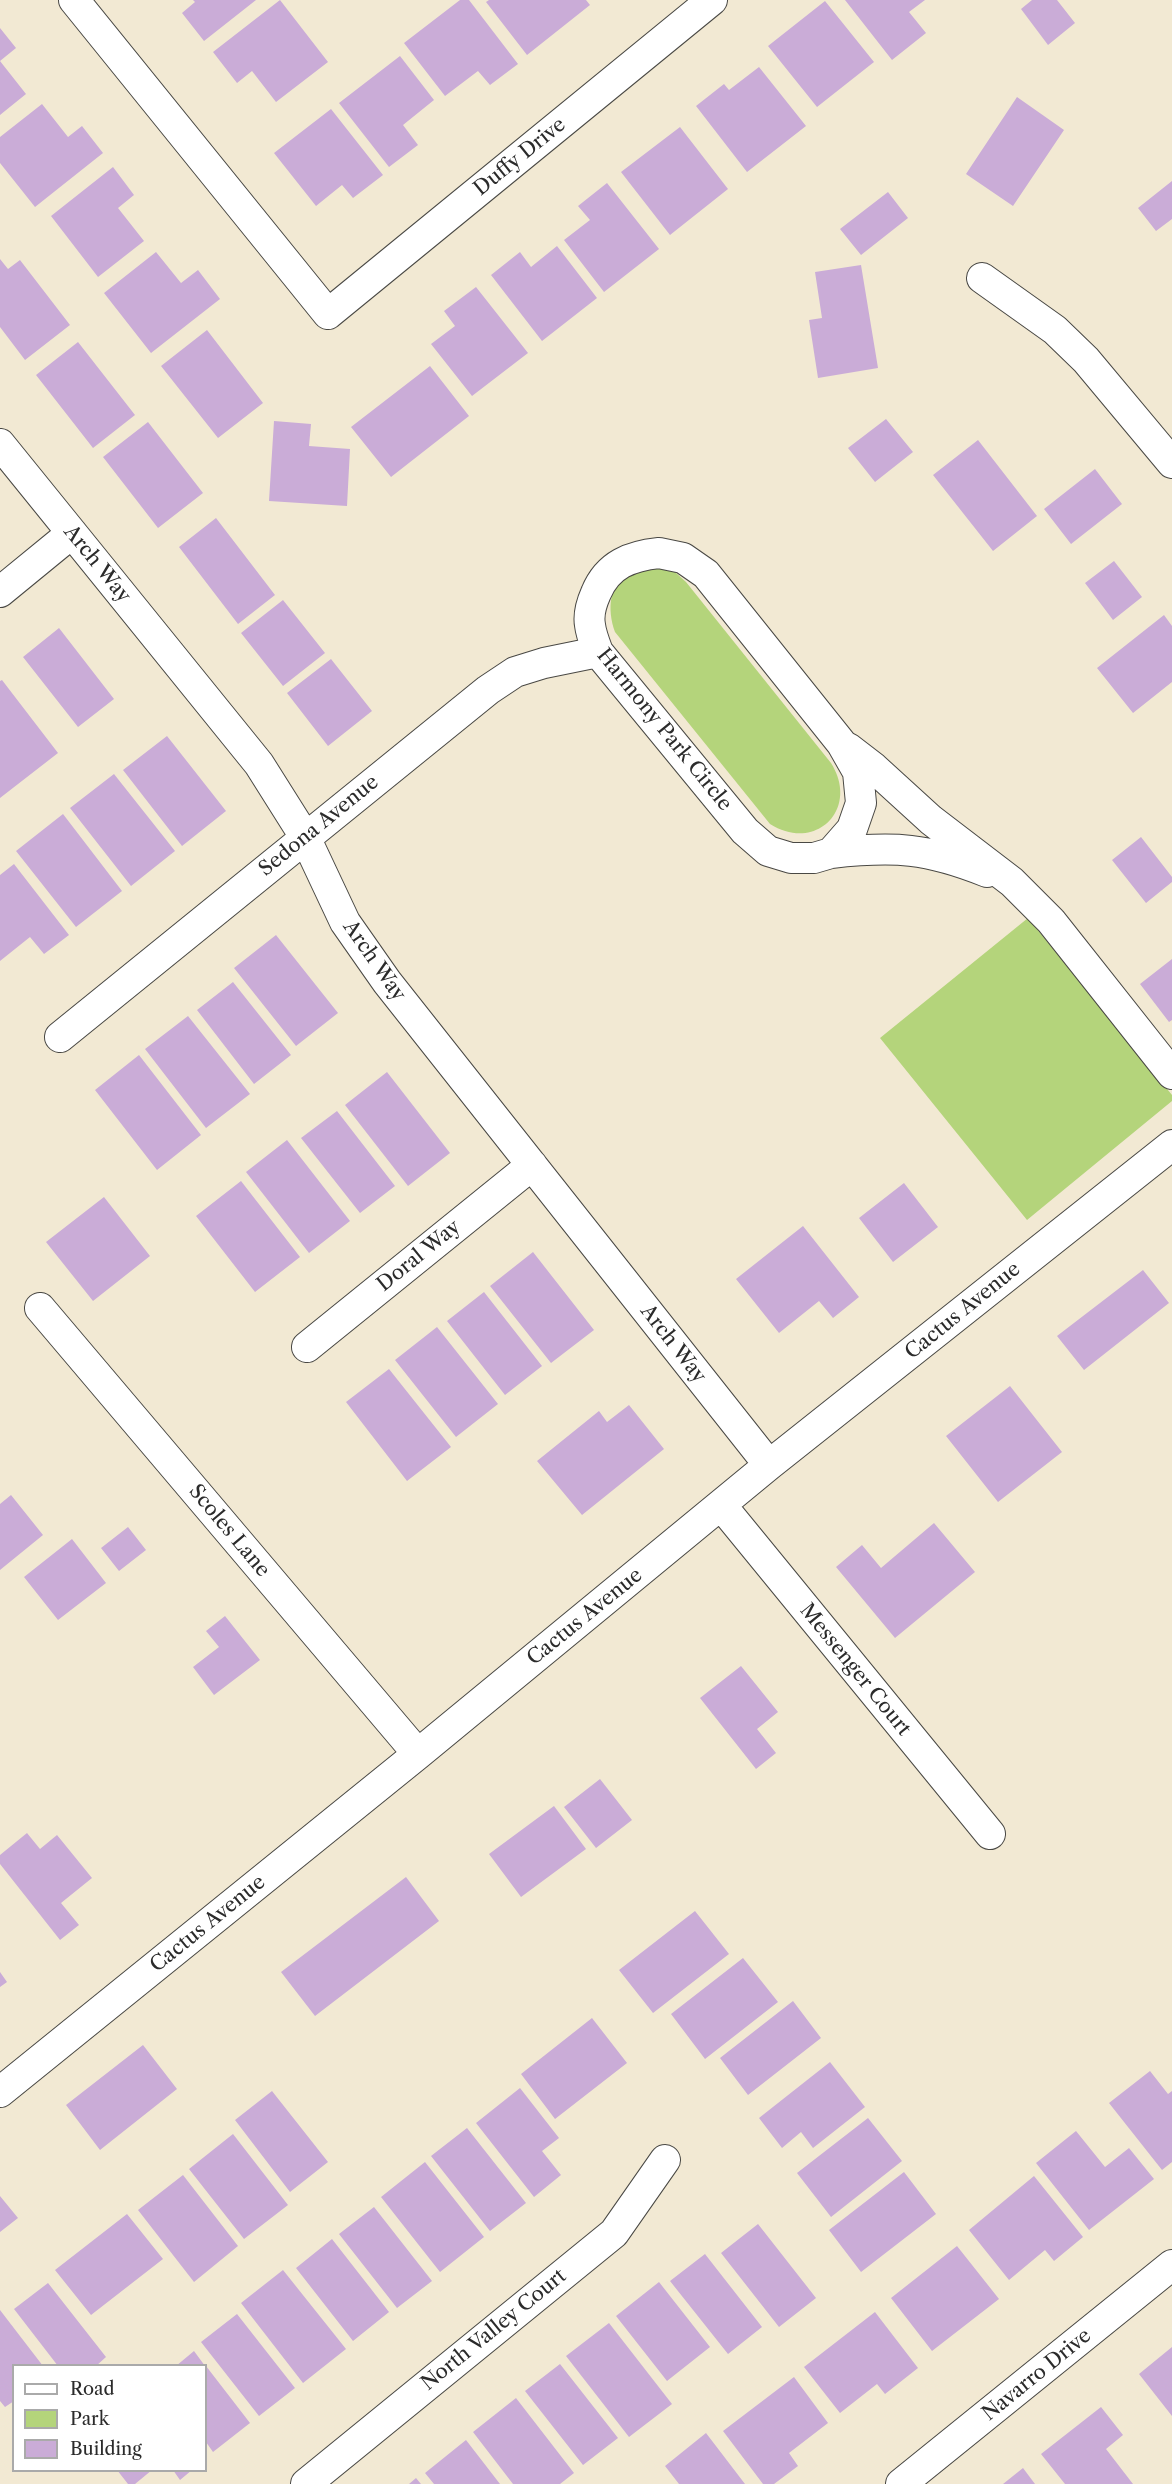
<!DOCTYPE html>
<html>
<head>
<meta charset="utf-8">
<style>
  body { margin:0 }
  #map { position:relative; width:1172px; height:2484px; overflow:hidden; background:#f2e9d3; font-family:"Libre Caslon Text",serif }
  canvas { display:block }
  .legend { position:absolute; left:12px; top:2364px; width:195px; height:108px; box-sizing:border-box; background:#fff; border:2px solid #aaa; margin:0; padding:8px 10px; list-style:none; font-size:18px; color:#2b2b2b }
  .legend li { display:flex; align-items:center; gap:12px; height:30px }
  .legend b { width:30px; border:2px solid #aaa }
</style>
</head>
<body>
<div id="map">
<canvas width="1172" height="2484"></canvas>
<ul class="legend">
<li><b style="height:8px;background:#fff"></b>Road</li>
<li><b style="height:16px;background:#b4d47b"></b>Park</li>
<li><b style="height:16px;background:#caacd7"></b>Building</li>
</ul>
</div>
<script>
const context = document.querySelector('canvas').getContext('2d');
context.lineJoin = 'round';
function fill(path, color) { context.fillStyle = color; context.fill(path, 'evenodd'); }
function strokePath(path, color, width, dash) { context.strokeStyle = color; context.lineWidth = width; context.lineCap = dash ? 'butt' : 'round'; context.setLineDash(dash || []); context.stroke(path); }
function drawText(font, color, halo, rows, align = 'center') {
  context.font = font + ' "Libre Caslon Text",serif'; context.lineWidth = 4.5; context.setLineDash([]); context.textBaseline = 'middle'; context.strokeStyle = halo; context.fillStyle = color; for (const [text, x, y, turn = 0] of rows) {
    context.save(); context.translate(x, y); context.rotate((+turn || 0) * Math.PI / 180); context.textAlign = isNaN(turn) ? turn : align; if (halo) context.strokeText(text, 0, 0); context.fillText(text, 0, 0); context.restore();
  }
}
fill(new Path2D(`
  M 662,567 L 675,572 L 686,582 L 831,763 C 860,809 816,853 770,824 L 615,632 C 607,610 608,581 633,570 C 641,567 653,568 662,567 Z
  M 1028,918 L 1172,1095 L 1172,1101 L 1027,1220 L 880,1038 Z`), '#b4d47b');
fill(new Path2D(`
  M 193,0 L 256,0 L 204,41 L 182,13 L 195,2 Z
  M 280,0 L 328,62 L 276,102 L 252,71 L 237,83 L 213,52 Z
  M 460,0 L 469,0 L 518,64 L 490,85 L 478,71 L 445,96 L 404,43 Z
  M 489,0 L 586,0 L 590,5 L 527,55 L 486,2 Z
  M 845,0 L 925,0 L 909,12 L 926,33 L 892,60 Z
  M 1032,0 L 1057,0 L 1075,23 L 1048,45 L 1021,9 Z
  M 825,1 L 874,62 L 817,107 L 768,46 Z
  M 0,28 L 16,48 L 0,61 L 26,94 L 0,115 Z
  M 400,56 L 434,100 L 403,125 L 418,145 L 389,167 L 339,103 Z
  M 759,67 L 806,126 L 747,172 L 696,106 L 724,84 L 729,90 Z
  M 1017,97 L 1064,130 L 1013,206 L 966,174 Z
  M 42,104 L 68,137 L 82,126 L 103,153 L 35,207 L 0,163 L 0,137 Z
  M 331,109 L 383,175 L 353,198 L 342,185 L 316,206 L 274,153 Z
  M 680,127 L 728,189 L 670,235 L 621,172 Z
  M 113,167 L 134,195 L 118,208 L 144,241 L 98,277 L 51,216 Z
  M 1172,181 L 1172,219 L 1156,231 L 1138,208 Z
  M 607,183 L 659,249 L 604,292 L 564,240 L 590,220 L 578,206 Z
  M 888,192 L 908,218 L 861,255 L 840,229 Z
  M 557,246 L 597,298 L 542,341 L 491,275 L 520,252 L 531,267 Z
  M 156,252 L 181,283 L 198,270 L 220,299 L 151,353 L 104,293 Z
  M 0,259 L 8,269 L 20,260 L 70,325 L 25,360 L 0,327 Z
  M 861,265 L 878,368 L 818,378 L 809,320 L 822,318 L 815,272 Z
  M 476,287 L 528,353 L 472,396 L 431,344 L 455,326 L 444,311 Z
  M 207,330 L 263,403 L 218,438 L 161,366 Z
  M 78,342 L 135,415 L 93,448 L 36,375 Z
  M 430,366 L 469,416 L 391,477 L 351,427 Z
  M 886,419 L 913,452 L 875,482 L 848,448 Z
  M 274,421 L 311,424 L 309,446 L 350,449 L 347,506 L 269,501 Z
  M 148,422 L 203,493 L 158,528 L 103,457 Z
  M 978,440 L 1037,516 L 993,551 L 933,475 Z
  M 1095,469 L 1122,504 L 1071,544 L 1044,509 Z
  M 216,518 L 275,595 L 238,624 L 179,547 Z
  M 1114,561 L 1142,597 L 1113,620 L 1085,583 Z
  M 283,600 L 325,653 L 283,686 L 241,633 Z
  M 1164,615 L 1172,626 L 1172,682 L 1133,713 L 1097,668 Z
  M 59,628 L 114,699 L 78,727 L 23,657 Z
  M 331,659 L 372,711 L 328,746 L 287,693 Z
  M 2,680 L 58,753 L 0,798 L 0,681 Z
  M 167,736 L 226,811 L 182,846 L 123,770 Z
  M 114,774 L 175,851 L 131,886 L 70,808 Z
  M 63,814 L 122,891 L 76,927 L 16,851 Z
  M 1141,837 L 1172,877 L 1172,882 L 1146,903 L 1112,860 Z
  M 14,864 L 69,935 L 44,954 L 30,937 L 0,961 L 0,875 Z
  M 276,935 L 338,1013 L 296,1046 L 234,968 Z
  M 1172,959 L 1172,1020 L 1169,1022 L 1140,984 Z
  M 233,982 L 291,1055 L 254,1084 L 197,1010 Z
  M 188,1016 L 250,1094 L 206,1128 L 145,1049 Z
  M 139,1055 L 201,1135 L 157,1170 L 95,1090 Z
  M 387,1072 L 450,1153 L 408,1186 L 345,1105 Z
  M 337,1111 L 395,1186 L 360,1213 L 301,1138 Z
  M 287,1140 L 350,1221 L 309,1253 L 246,1172 Z
  M 241,1181 L 300,1257 L 255,1292 L 196,1216 Z
  M 904,1183 L 938,1227 L 893,1262 L 859,1218 Z
  M 104,1197 L 150,1256 L 93,1301 L 46,1242 Z
  M 803,1226 L 859,1297 L 833,1318 L 819,1301 L 779,1333 L 736,1279 Z
  M 533,1252 L 594,1330 L 551,1363 L 490,1286 Z
  M 1143,1270 L 1169,1303 L 1084,1370 L 1057,1336 Z
  M 484,1292 L 542,1366 L 505,1395 L 447,1321 Z
  M 437,1327 L 498,1404 L 456,1437 L 395,1360 Z
  M 389,1369 L 451,1447 L 407,1481 L 346,1402 Z
  M 1010,1386 L 1062,1452 L 998,1502 L 946,1436 Z
  M 629,1405 L 664,1449 L 582,1515 L 537,1461 L 599,1411 L 607,1422 Z
  M 11,1495 L 43,1535 L 0,1570 L 0,1504 Z
  M 934,1523 L 975,1572 L 895,1638 L 836,1567 L 862,1545 L 881,1568 Z
  M 128,1527 L 146,1550 L 119,1571 L 101,1548 Z
  M 72,1539 L 106,1583 L 58,1620 L 24,1577 Z
  M 225,1616 L 260,1660 L 214,1695 L 193,1667 L 219,1647 L 206,1631 Z
  M 741,1666 L 778,1712 L 757,1729 L 776,1753 L 756,1769 L 700,1698 Z
  M 600,1779 L 632,1820 L 596,1848 L 564,1807 Z
  M 554,1806 L 586,1849 L 521,1897 L 489,1854 Z
  M 27,1833 L 40,1849 L 57,1835 L 92,1878 L 61,1903 L 79,1925 L 60,1940 L 0,1864 L 0,1855 Z
  M 406,1877 L 439,1921 L 315,2016 L 281,1972 Z
  M 695,1911 L 729,1954 L 653,2013 L 619,1970 Z
  M 743,1958 L 778,2002 L 705,2059 L 671,2014 Z
  M 0,1972 L 7,1982 L 0,1987 Z
  M 793,2001 L 821,2038 L 748,2095 L 720,2058 Z
  M 592,2018 L 627,2063 L 555,2119 L 521,2074 Z
  M 143,2045 L 177,2089 L 100,2150 L 66,2105 Z
  M 830,2062 L 865,2107 L 813,2148 L 801,2132 L 782,2148 L 759,2118 Z
  M 1150,2071 L 1168,2094 L 1172,2091 L 1172,2162 L 1162,2170 L 1109,2103 Z
  M 520,2088 L 559,2138 L 542,2151 L 561,2175 L 534,2197 L 476,2123 Z
  M 272,2091 L 328,2162 L 290,2192 L 235,2120 Z
  M 868,2118 L 902,2161 L 831,2217 L 797,2173 Z
  M 467,2128 L 526,2203 L 490,2231 L 431,2156 Z
  M 1076,2131 L 1105,2167 L 1129,2148 L 1154,2179 L 1089,2230 L 1036,2163 Z
  M 233,2134 L 288,2205 L 244,2239 L 189,2169 Z
  M 425,2162 L 484,2237 L 440,2272 L 381,2197 Z
  M 904,2172 L 936,2214 L 861,2272 L 829,2230 Z
  M 183,2175 L 238,2246 L 194,2282 L 138,2210 Z
  M 1034,2176 L 1083,2237 L 1054,2261 L 1045,2250 L 1009,2280 L 969,2230 Z
  M 0,2196 L 18,2218 L 0,2232 Z
  M 374,2207 L 432,2281 L 397,2308 L 339,2234 Z
  M 127,2214 L 163,2259 L 91,2315 L 55,2270 Z
  M 758,2224 L 816,2298 L 779,2327 L 721,2253 Z
  M 332,2239 L 389,2312 L 353,2341 L 296,2268 Z
  M 957,2246 L 999,2299 L 932,2351 L 891,2298 Z
  M 705,2254 L 762,2327 L 728,2354 L 670,2281 Z
  M 283,2270 L 346,2349 L 303,2383 L 241,2303 Z
  M 659,2282 L 710,2347 L 667,2381 L 616,2316 Z
  M 48,2283 L 106,2357 L 96,2366 L 58,2366 L 14,2309 Z
  M 0,2310 L 43,2366 L 14,2366 L 14,2401 L 5,2407 L 0,2401 Z
  M 875,2312 L 918,2368 L 885,2394 L 877,2384 L 840,2413 L 804,2367 Z
  M 237,2314 L 295,2388 L 259,2416 L 201,2342 Z
  M 609,2323 L 672,2404 L 629,2437 L 566,2356 Z
  M 1172,2347 L 1172,2416 L 1139,2374 Z
  M 194,2351 L 205,2366 L 176,2366 Z
  M 560,2364 L 618,2438 L 583,2465 L 525,2391 Z
  M 206,2366 L 250,2423 L 213,2452 L 206,2442 Z
  M 794,2377 L 828,2423 L 789,2453 L 798,2466 L 774,2484 L 763,2484 L 723,2431 Z
  M 516,2398 L 574,2473 L 560,2484 L 513,2484 L 473,2432 Z
  M 1101,2407 L 1123,2435 L 1106,2449 L 1133,2484 L 1065,2484 L 1041,2454 Z
  M 706,2433 L 745,2484 L 679,2484 L 665,2466 Z
  M 466,2440 L 500,2484 L 434,2484 L 425,2473 Z
  M 1023,2468 L 1035,2484 L 1003,2484 Z
  M 117,2470 L 152,2470 L 135,2484 L 128,2484 Z
  M 173,2470 L 192,2470 L 180,2480 Z
  M 416,2478 L 421,2484 L 409,2484 Z`), '#caacd7');
const street = new Path2D(`
  M 74,0 L 328,314 L 712,0
  M 982,278 L 1055,330 L 1086,360 L 1172,463
  M 0,444 L 259,764 L 305,837 L 345,922 L 387,982 L 769,1465
  M 659,553 L 683,558 L 706,574 L 842,744 L 858,772 L 861,803 L 852,829 L 831,853 L 814,858 L 791,858 L 768,851 L 745,831 L 598,652 C 595,644 591,634 590,625 C 588,614 592,602 596,593 C 608,564 631,556 659,553 Z
  M 0,592 L 72,533
  M 848,748 L 874,768 L 931,820 L 1012,882 L 1051,921 L 1172,1074
  M 831,853 C 895,846 927,848 987,872
  M 60,1037 L 488,690 L 515,672 L 544,663 L 598,652
  M 40,1308 L 418,1754
  M 307,1347 L 532,1165
  M 721,1505 L 990,1834
  M 0,2092 L 418,1754 L 769,1465 L 1172,1145
  M 306,2484 L 614,2233 L 665,2160
  M 901,2484 L 1172,2265`);
strokePath(street, '#494844', 32);
strokePath(street, '#fff', 30);
drawText('20px', '#2b2b2b', '#fff', [
  ["Duffy Drive",520,157,-39],
  ["Arch Way",97,564,51],
  ["Harmony Park Circle",664,730,51],
  ["Sedona Avenue",319,826,-39],
  ["Arch Way",374,961,55],
  ["Doral Way",419,1256,-39],
  ["Cactus Avenue",963,1311,-39],
  ["Arch Way",673,1344,52],
  ["Scoles Lane",229,1531,50],
  ["Cactus Avenue",585,1617,-39],
  ["Messenger Court",855,1670,51],
  ["Cactus Avenue",208,1924,-39],
  ["North Valley Court",494,2330,-39],
  ["Navarro Drive",1037,2375,-39]
]);
</script>
</body>
</html>
